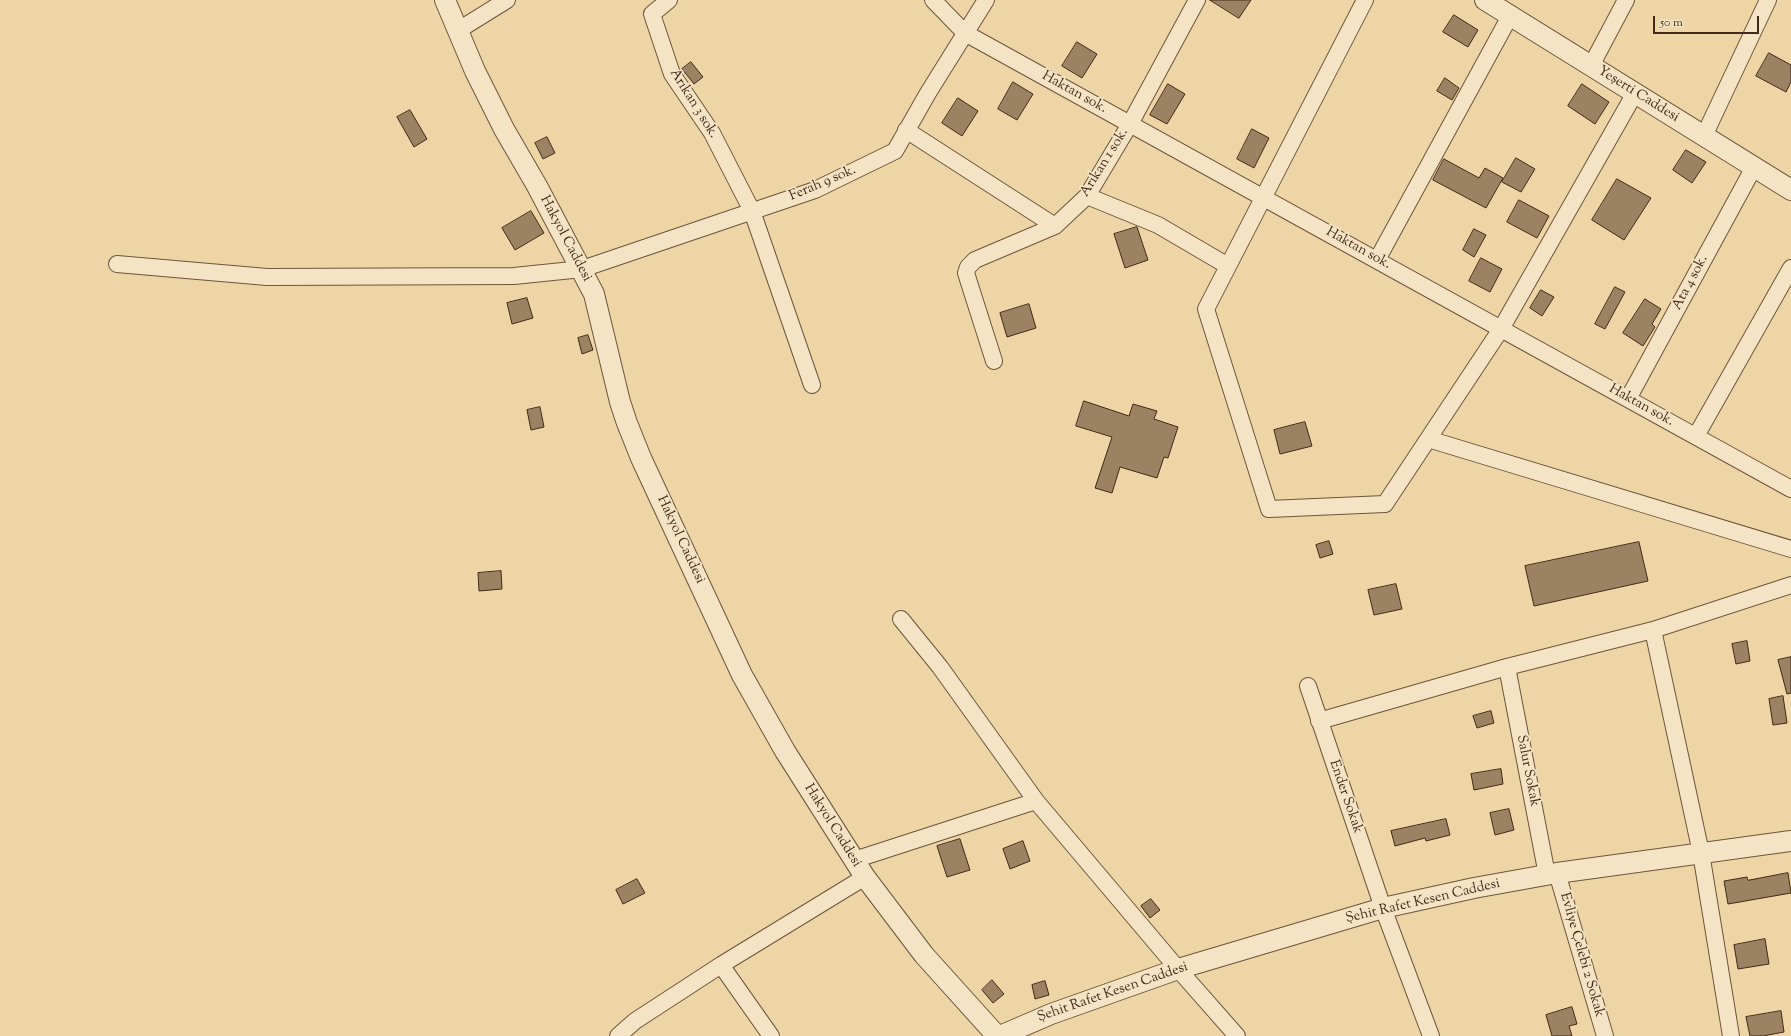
<!DOCTYPE html>
<html>
<head>
<meta charset="utf-8">
<style>
  body { margin:0 }
  #map { position:relative; width:1791px; height:1036px; overflow:hidden; background:#eed5a6; font-family:"Sorts Mill Goudy",serif }
  canvas { display:block }
  .scale { position:absolute; left:1653px; top:16px; width:106px; height:18px; box-sizing:border-box; border:2px solid #422919; border-top:0; padding-left:5px; font-size:12px; line-height:14px; white-space:nowrap; color:#422919; -webkit-text-stroke:3px #f4e4c5; paint-order:stroke }
</style>
</head>
<body>
<div id="map">
<canvas width="1791" height="1036"></canvas>
<div class="scale">50 m</div>
</div>
<script>
const context = document.querySelector('canvas').getContext('2d');
context.lineJoin = 'round';
function fill(path, color) { context.fillStyle = color; context.fill(path, 'evenodd'); }
function strokePath(path, color, width, dash) { context.strokeStyle = color; context.lineWidth = width; context.lineCap = dash ? 'butt' : 'round'; context.setLineDash(dash || []); context.stroke(path); }
function drawText(font, color, halo, rows, align = 'center') {
  context.font = font + ' "Sorts Mill Goudy",serif'; context.lineWidth = 3.5; context.setLineDash([]); context.textBaseline = 'middle'; context.strokeStyle = halo; context.fillStyle = color; for (const [text, x, y, turn = 0] of rows) {
    context.save(); context.translate(x, y); context.rotate((+turn || 0) * Math.PI / 180); context.textAlign = isNaN(turn) ? turn : align; if (halo) context.strokeText(text, 0, 0); context.fillText(text, 0, 0); context.restore();
  }
}
const building = new Path2D(`
  M 1210,0 L 1251,0 L 1239,18 Z
  M 1454,15 L 1478,30 L 1468,47 L 1443,32 Z
  M 1077,42 L 1097,54 L 1082,78 L 1062,66 Z
  M 1769,53 L 1791,65 L 1791,82 L 1786,92 L 1756,76 Z
  M 691,62 L 703,77 L 694,84 L 682,69 Z
  M 1445,78 L 1459,88 L 1452,100 L 1437,91 Z
  M 1013,82 L 1033,94 L 1017,120 L 998,109 Z
  M 1168,84 L 1185,94 L 1167,124 L 1150,115 Z
  M 1582,84 L 1609,102 L 1595,124 L 1568,106 Z
  M 958,98 L 978,111 L 962,136 L 942,123 Z
  M 410,110 L 427,139 L 414,147 L 397,117 Z
  M 1252,129 L 1269,138 L 1254,168 L 1237,159 Z
  M 547,137 L 555,153 L 543,159 L 535,143 Z
  M 1686,150 L 1706,162 L 1692,183 L 1673,170 Z
  M 1516,158 L 1535,169 L 1521,192 L 1502,182 Z
  M 1444,159 L 1479,178 L 1485,168 L 1503,178 L 1486,208 L 1433,180 Z
  M 1617,179 L 1651,198 L 1624,240 L 1592,220 Z
  M 1519,200 L 1549,216 L 1537,238 L 1507,222 Z
  M 531,211 L 544,233 L 515,250 L 502,228 Z
  M 1137,227 L 1148,260 L 1125,268 L 1114,234 Z
  M 1474,229 L 1486,235 L 1474,257 L 1463,250 Z
  M 1481,258 L 1502,269 L 1490,292 L 1469,281 Z
  M 1615,287 L 1625,292 L 1605,329 L 1595,324 Z
  M 1541,290 L 1554,297 L 1542,316 L 1530,308 Z
  M 527,298 L 533,318 L 512,324 L 507,303 Z
  M 1645,299 L 1661,309 L 1652,324 L 1655,327 L 1643,346 L 1623,333 Z
  M 1029,304 L 1036,328 L 1007,337 L 1000,313 Z
  M 588,335 L 593,350 L 582,354 L 578,338 Z
  M 1084,401 L 1129,416 L 1133,404 L 1157,411 L 1154,419 L 1178,427 L 1168,458 L 1164,457 L 1157,478 L 1120,467 L 1112,493 L 1095,488 L 1112,437 L 1076,426 Z
  M 540,407 L 544,427 L 531,430 L 527,410 Z
  M 1305,422 L 1312,446 L 1280,454 L 1274,430 Z
  M 1329,541 L 1333,554 L 1320,558 L 1316,545 Z
  M 1639,542 L 1648,581 L 1534,606 L 1525,566 Z
  M 501,571 L 502,589 L 479,591 L 478,573 Z
  M 1396,584 L 1402,609 L 1374,615 L 1368,590 Z
  M 1747,641 L 1750,661 L 1736,664 L 1732,644 Z
  M 1791,657 L 1791,693 L 1787,694 L 1778,660 Z
  M 1783,696 L 1787,723 L 1773,725 L 1769,699 Z
  M 1491,711 L 1494,723 L 1477,728 L 1473,716 Z
  M 1501,769 L 1503,784 L 1474,790 L 1471,774 Z
  M 1509,809 L 1514,830 L 1495,835 L 1490,813 Z
  M 1446,819 L 1450,835 L 1426,841 L 1425,838 L 1395,846 L 1391,831 Z
  M 960,839 L 970,870 L 947,877 L 937,846 Z
  M 1023,841 L 1030,861 L 1010,869 L 1003,849 Z
  M 1788,873 L 1791,893 L 1728,904 L 1724,881 L 1747,877 L 1748,880 Z
  M 637,879 L 645,893 L 623,904 L 616,890 Z
  M 1151,899 L 1160,910 L 1150,918 L 1141,906 Z
  M 1765,939 L 1769,964 L 1738,969 L 1734,945 Z
  M 992,980 L 1004,994 L 993,1003 L 982,990 Z
  M 1045,981 L 1049,995 L 1035,999 L 1032,985 Z
  M 1572,1007 L 1577,1024 L 1569,1026 L 1572,1036 L 1552,1036 L 1546,1015 Z
  M 1781,1011 L 1784,1032 L 1763,1036 L 1750,1036 L 1746,1017 Z`);
fill(building, '#9b8262');
strokePath(building, '#422919', 1);
const minor = new Path2D(`
  M 669,0 L 652,14 L 672,74 L 712,133 L 752,211 L 812,385
  M 933,0 L 965,33 L 1791,489
  M 1365,0 L 1206,309 L 1269,509 L 1385,504 L 1501,329 L 1635,93
  M 457,31 L 507,0
  M 1591,66 L 1626,0
  M 906,130 L 1055,226 L 1087,196 L 1130,124 L 1197,0
  M 1704,136 L 1768,0
  M 1087,196 L 1158,225 L 1228,266
  M 1377,260 L 1510,16
  M 117,264 L 267,277 L 514,276 L 582,269 L 815,190 L 895,151 L 928,93 L 986,0
  M 994,361 L 966,273 L 968,267 L 975,260 L 1055,226
  M 1628,399 L 1754,167
  M 1696,436 L 1791,268
  M 1428,439 L 1791,549
  M 901,619 L 940,667 L 1036,801
  M 1653,630 L 1701,853 L 1731,1036
  M 1507,667 L 1547,875
  M 1308,686 L 1383,908 L 1431,1036
  M 1319,721 L 1507,667 L 1653,630 L 1791,585
  M 854,860 L 1036,801 L 1178,969 L 1237,1036
  M 1557,873 L 1605,1036
  M 721,965 L 771,1036
  M 618,1036 L 635,1021 L 721,965 L 865,877`);
const tertiary = new Path2D(`
  M 445,0 L 475,71 L 504,129 L 537,186 L 594,294 L 620,402 L 627,423 L 641,458 L 742,675 L 785,751 L 865,877 L 924,955 L 997,1036
  M 1485,0 L 1791,190
  M 1000,1036 L 1051,1014 L 1178,969 L 1383,908 L 1474,888 L 1557,873 L 1791,841`);
strokePath(minor, '#6d543c', 18);
strokePath(tertiary, '#6d543c', 22);
strokePath(minor, '#f4e4c5', 16);
strokePath(tertiary, '#f4e4c5', 20);
drawText('14px', '#422919', '#f4e4c5', [
  ["Haktan sok.",1074,93,29],
  ["Yeşerti Caddesi",1638,95,32],
  ["Arıkan 3 sok.",693,104,58],
  ["Arıkan 1 sok.",1105,163,-58],
  ["Ferah 9 sok.",823,184,-23],
  ["Hakyol Caddesi",565,239,62],
  ["Haktan sok.",1358,249,29],
  ["Ata 4 sok.",1691,283,-62],
  ["Haktan sok.",1641,406,29],
  ["Hakyol Caddesi",680,540,65],
  ["Salur Sokak",1527,771,79],
  ["Ender Sokak",1345,797,71],
  ["Hakyol Caddesi",832,826,58],
  ["Şehit Rafet Kesen Caddesi",1423,902,-13],
  ["Evliye Çelebi 2 Sokak",1581,955,74],
  ["Şehit Rafet Kesen Caddesi",1113,993,-19]
]);
</script>
</body>
</html>
